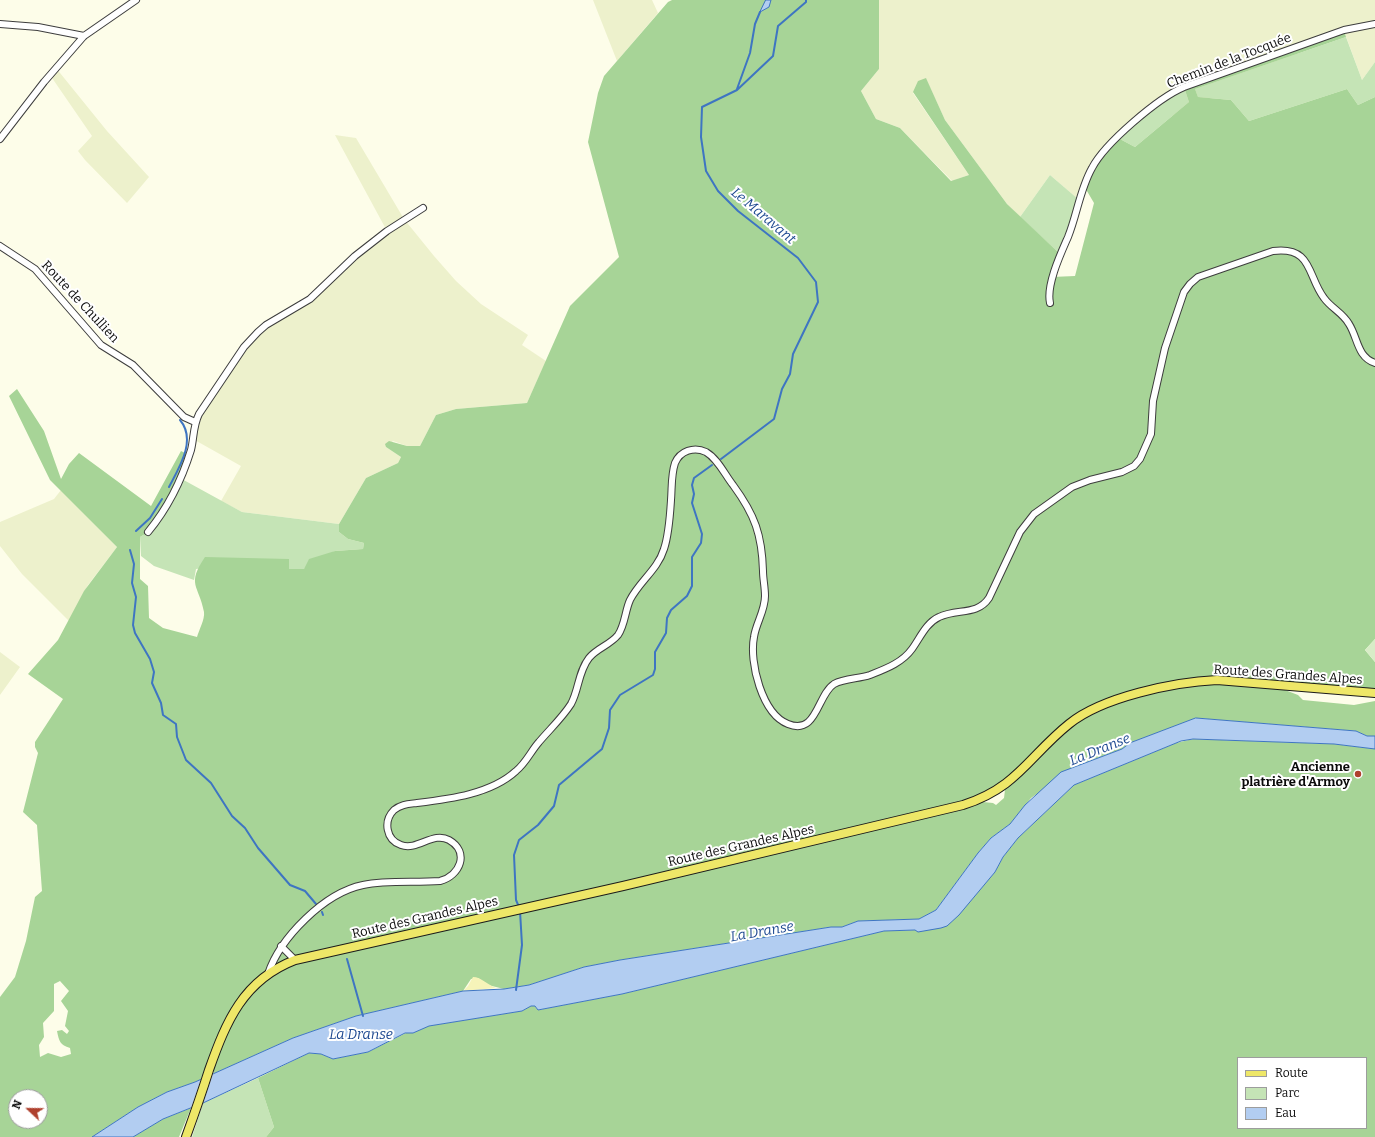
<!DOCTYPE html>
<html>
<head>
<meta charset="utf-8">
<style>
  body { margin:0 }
  #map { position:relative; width:1375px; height:1137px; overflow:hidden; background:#fdfde9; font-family:Bitter,serif }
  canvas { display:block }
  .legend { position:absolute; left:1237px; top:1057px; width:130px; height:72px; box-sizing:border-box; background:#fff; border:1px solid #9d9d9d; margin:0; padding:5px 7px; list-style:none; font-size:12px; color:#0a0a0a }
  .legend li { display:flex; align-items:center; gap:8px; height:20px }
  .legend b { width:20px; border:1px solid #9d9d9d }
  .north { position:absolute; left:8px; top:1089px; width:40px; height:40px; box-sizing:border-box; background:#fff; border:1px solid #9d9d9d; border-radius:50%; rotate:292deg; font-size:11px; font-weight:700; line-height:16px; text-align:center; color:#0a0a0a }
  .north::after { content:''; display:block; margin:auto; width:14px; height:18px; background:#af402e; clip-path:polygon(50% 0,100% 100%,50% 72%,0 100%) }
</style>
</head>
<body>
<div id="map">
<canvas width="1375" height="1137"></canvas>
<ul class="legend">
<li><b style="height:5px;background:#eee768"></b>Route</li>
<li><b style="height:11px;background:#c5e4b6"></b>Parc</li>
<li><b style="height:11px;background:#b2cdf1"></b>Eau</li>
</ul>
<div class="north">N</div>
</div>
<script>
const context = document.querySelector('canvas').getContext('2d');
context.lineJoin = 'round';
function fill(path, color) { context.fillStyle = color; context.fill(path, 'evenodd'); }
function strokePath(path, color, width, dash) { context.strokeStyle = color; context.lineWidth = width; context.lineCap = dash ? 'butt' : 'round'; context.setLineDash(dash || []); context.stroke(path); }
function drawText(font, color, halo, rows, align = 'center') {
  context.font = font + ' Bitter,serif'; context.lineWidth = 4; context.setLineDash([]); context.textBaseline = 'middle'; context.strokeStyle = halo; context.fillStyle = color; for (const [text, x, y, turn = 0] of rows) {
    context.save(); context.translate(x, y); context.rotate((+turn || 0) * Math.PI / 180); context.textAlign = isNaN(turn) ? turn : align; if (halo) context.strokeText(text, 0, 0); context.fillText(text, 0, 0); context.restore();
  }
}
fill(new Path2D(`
  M 593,0 L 652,0 L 658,13 L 617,61 Z
  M 879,0 L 1375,0 L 1375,62 L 1362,80 L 1344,31 L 1109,147 L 1080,201 L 1050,175 L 1020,217 L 1007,204 L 945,120 L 926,79 L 913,93 L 969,175 L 952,181 L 900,128 L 876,119 L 861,91 L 879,69 Z
  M 56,68 L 107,131 L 149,177 L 127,203 L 85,160 L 78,151 L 92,136 L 50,75 Z
  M 335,135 L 356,138 L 404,219 L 434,256 L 456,281 L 481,304 L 528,335 L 522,345 L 546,361 L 527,403 L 456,409 L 436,415 L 420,446 L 407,446 L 393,441 L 386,447 L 401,457 L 398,463 L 366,478 L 339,524 L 242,512 L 221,501 L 241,466 L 193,439 L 194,426 L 250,339 L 297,308 L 387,231 Z
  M 61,490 L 117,547 L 88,585 L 69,621 L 22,574 L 0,546 L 0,522 L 54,499 Z
  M 0,652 L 20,667 L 0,695 Z`), '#edf1cc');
fill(new Path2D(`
  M 1346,37 L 1362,80 L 1375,62 L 1375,97 L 1358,105 L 1347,89 L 1249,121 L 1231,100 L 1198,97 L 1195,89 Z
  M 1184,87 L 1189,102 L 1135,147 L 1118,138 L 1148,110 Z
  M 1050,175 L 1078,199 L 1068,229 L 1058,252 L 1020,217 Z
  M 180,478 L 242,512 L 339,524 L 339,532 L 348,539 L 364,543 L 363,549 L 335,551 L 304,569 L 289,569 L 289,559 L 196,569 L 194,580 L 154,566 L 141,556 L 140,537 L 143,535 Z
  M 258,1078 L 274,1127 L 266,1137 L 192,1137 L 203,1103 Z`), '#c5e4b6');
fill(new Path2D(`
  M 672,0 L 879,0 L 879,69 L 861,91 L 876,119 L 900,128 L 951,181 L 969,175 L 913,92 L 918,81 L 926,78 L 945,120 L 1007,204 L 1058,252 L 1052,277 L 1075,276 L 1094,203 L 1084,186 L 1090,172 L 1118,138 L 1135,147 L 1189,102 L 1184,87 L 1344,30 L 1346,37 L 1195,89 L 1198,97 L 1231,100 L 1249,121 L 1347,89 L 1358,105 L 1375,97 L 1375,639 L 1365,650 L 1375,662 L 1375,697 L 1285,690 L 1298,695 L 1303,700 L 1354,705 L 1375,701 L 1375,736 L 1367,736 L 1356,731 L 1196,718 L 1130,743 L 1122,749 L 1076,766 L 1031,798 L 1010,824 L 991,838 L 978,853 L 936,910 L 919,919 L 858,921 L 842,927 L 831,927 L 620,960 L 584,967 L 529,985 L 504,989 L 488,985 L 478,978 L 471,979 L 463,991 L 356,1016 L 293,1038 L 195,1082 L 167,1092 L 138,1107 L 92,1137 L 0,1137 L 0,997 L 15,977 L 26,941 L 35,897 L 42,891 L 37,825 L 23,812 L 38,753 L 35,747 L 35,742 L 63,699 L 28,674 L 58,640 L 84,591 L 117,547 L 50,480 L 9,396 L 17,389 L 44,431 L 61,479 L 69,464 L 79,453 L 151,506 L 181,451 L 189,455 L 180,478 L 148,532 L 140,537 L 140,579 L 148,586 L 149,618 L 163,628 L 197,637 C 199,630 205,619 204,612 C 199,585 186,585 205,557 L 289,559 L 289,569 L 304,569 L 309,559 L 335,551 L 363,549 L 364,543 L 348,539 L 339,532 L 339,524 L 366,478 L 398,463 L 401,457 L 386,447 L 385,444 L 389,441 L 407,446 L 420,446 L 436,415 L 456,409 L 527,403 L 570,306 L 619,257 L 588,142 L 598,93 L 604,76 L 668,2 ZM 1005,790 L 1004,798 L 996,805 L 993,803 L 983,802 ZM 60,981 L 69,991 L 61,1001 L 68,1011 L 65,1026 L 69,1031 L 67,1034 L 62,1030 L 57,1031 C 59,1041 60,1045 70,1048 L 71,1054 L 61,1057 L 48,1053 L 40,1057 L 39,1045 L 44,1037 L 43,1023 L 54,1011 L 54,984 ZM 16,1097 L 40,1097 L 40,1121 L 16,1121 Z
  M 1193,739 L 1334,744 L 1375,749 L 1375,1137 L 266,1137 L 274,1127 L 258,1078 L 309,1053 L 321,1054 L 333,1059 L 368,1052 L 406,1033 L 413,1033 L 428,1026 L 522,1011 L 531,1006 L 535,1006 L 538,1010 L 622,994 L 884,931 L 916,930 L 951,922 L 995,872 L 1003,857 L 1018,838 L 1074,785 L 1176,743 ZM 1238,1058 L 1366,1058 L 1366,1128 L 1238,1128 Z
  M 191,1108 L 179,1137 L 133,1137 L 163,1119 Z`), '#a7d497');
fill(new Path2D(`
  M 473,977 C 481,977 488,985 496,988 L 463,991 L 468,986 Z`), '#f6f4b9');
fill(new Path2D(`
  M 1375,639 L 1375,662 L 1365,650 Z`), '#d8ecc7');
const water = new Path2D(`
  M 766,0 L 771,0 L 769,7 L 760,12 Z
  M 1196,718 L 1356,731 L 1367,736 L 1375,736 L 1375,749 L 1334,744 L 1193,739 L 1181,741 L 1074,785 L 1018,838 L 1003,857 L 995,872 L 959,915 L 947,926 L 941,928 L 918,932 L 915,930 L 884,931 L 622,994 L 538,1010 L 535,1006 L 531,1006 L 522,1011 L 429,1026 L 413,1033 L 405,1033 L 368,1052 L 333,1059 L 321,1054 L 309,1053 L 203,1103 L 163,1119 L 133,1137 L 92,1137 L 138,1107 L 167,1092 L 195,1082 L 293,1038 L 356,1016 L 463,991 L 504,989 L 529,985 L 584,967 L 620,960 L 831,927 L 842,927 L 858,921 L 919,919 L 936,910 L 978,853 L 991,838 L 1010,824 L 1025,805 L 1061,772 L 1122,749 L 1130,743 Z`);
fill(water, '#b2cdf1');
strokePath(water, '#3e75c2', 1);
fill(new Path2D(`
  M 214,1071 L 202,1106 L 190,1111 L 202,1076 Z`), '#fdfde9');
strokePath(new Path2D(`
  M 737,89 L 750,53 L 755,24 L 760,12
  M 721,459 L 774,419 L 782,389 L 790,374 L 793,354 L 818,302 L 816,282 L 798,258 L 738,211 L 718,191 L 706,171 L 701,137 L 702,107 L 737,90 L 773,56 L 778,26 L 806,2 L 806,0
  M 169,487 C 179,468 197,440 180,420
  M 136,531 L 150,518 L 162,499
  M 130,550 L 134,564 L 132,583 L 136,597 L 133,625 L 135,633 L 150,659 L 154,672 L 152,683 L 161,703 L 163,715 L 176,724 L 177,737 L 186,760 L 211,783 L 232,816 L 245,828 L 258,848 L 290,885 L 305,891 L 316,904
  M 519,907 L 516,900 L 514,855 L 519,840 L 538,825 L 554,806 L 559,785 L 602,749 L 609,728 L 610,710 L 620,695 L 653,675 L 655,669 L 655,652 L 666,633 L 667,618 L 671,610 L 687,596 L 692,586 L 692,557 L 701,543 L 702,534 L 692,503 L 694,494 L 692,485 L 694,478 L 712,465
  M 322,912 L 323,915
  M 347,959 L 363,1016
  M 516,990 L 522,945 L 520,911`), '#3e75c2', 2);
const minor = new Path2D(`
  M 0,24 L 38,27 L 84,36
  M 0,139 L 44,82 L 84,36 L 136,0
  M 0,246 L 35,269 L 101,345 L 133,365 L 184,417 L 195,422
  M 1050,303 C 1046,285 1061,253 1068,237 C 1077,215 1080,189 1092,168 C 1105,143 1158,98 1184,87 L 1344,30 L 1375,24
  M 148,532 C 167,509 182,479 191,450 C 194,438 193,426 199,414 L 244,347 L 258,332 L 266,325 L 310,299 L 355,256 L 387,231 L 423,208
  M 281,946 L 295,960
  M 268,974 C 280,938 324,893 363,885 C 388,880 415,883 440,881 C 460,876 470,852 449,840 C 433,831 418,851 401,845 C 386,840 383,821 394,810 C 401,804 409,804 417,803 C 450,799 491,794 516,771 C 526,763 531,751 539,742 C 550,729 562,718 571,704 C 579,690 578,672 589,658 C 597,648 610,645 618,635 C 625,625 625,611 630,600 C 639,582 658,569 664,549 C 669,534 670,516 671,500 C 672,488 671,475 675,463 C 680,451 694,446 706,452 C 718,459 725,475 733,485 C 755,515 762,535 763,571 C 763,579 765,587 765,596 C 765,611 756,623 754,637 C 749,662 762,714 788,724 C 817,736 817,695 834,684 C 845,678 859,679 870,675 C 885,669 902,663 912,649 C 920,638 926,623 939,617 C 957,608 977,616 989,598 L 1020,532 L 1034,514 L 1072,487 L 1090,480 L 1122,472 L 1134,466 L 1140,459 L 1151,434 L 1153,401 L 1165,348 L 1184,292 L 1190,284 L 1198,277 L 1273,251 C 1313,246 1307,276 1324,298 C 1331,308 1343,313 1349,324 C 1358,338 1357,357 1375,363`);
const major = new Path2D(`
  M 186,1137 C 194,1115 202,1092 209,1070 C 226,1022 243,980 295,960 L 623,886 L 963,805 C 1017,788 1029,756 1069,724 C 1102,697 1174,682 1217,680 L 1375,693`);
strokePath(minor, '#3d3d3d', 8);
strokePath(major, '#1b1b1b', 10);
strokePath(minor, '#fff', 6);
strokePath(major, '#eee768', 8);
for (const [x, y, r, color] of [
  [1358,774,4,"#af402e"]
]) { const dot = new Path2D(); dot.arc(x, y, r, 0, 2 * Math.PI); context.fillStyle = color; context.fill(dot); strokePath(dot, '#fff', 1.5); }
drawText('13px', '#0a0a0a', '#fff', [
  ["Chemin de la Tocquée",1229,61,-21],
  ["Route de Chullien",80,302,47],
  ["Route des Grandes Alpes",1288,675,4],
  ["Route des Grandes Alpes",741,846,-13],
  ["Route des Grandes Alpes",425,918,-13]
]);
drawText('bold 13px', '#0a0a0a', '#fff', [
  ["Ancienne",1350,767],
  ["platrière d'Armoy",1350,782]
], 'right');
drawText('italic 14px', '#1e4991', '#fff', [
  ["Le Maravant",763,216,40],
  ["La Dranse",1100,750,-22],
  ["La Dranse",762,932,-10],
  ["La Dranse",361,1035]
]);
</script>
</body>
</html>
